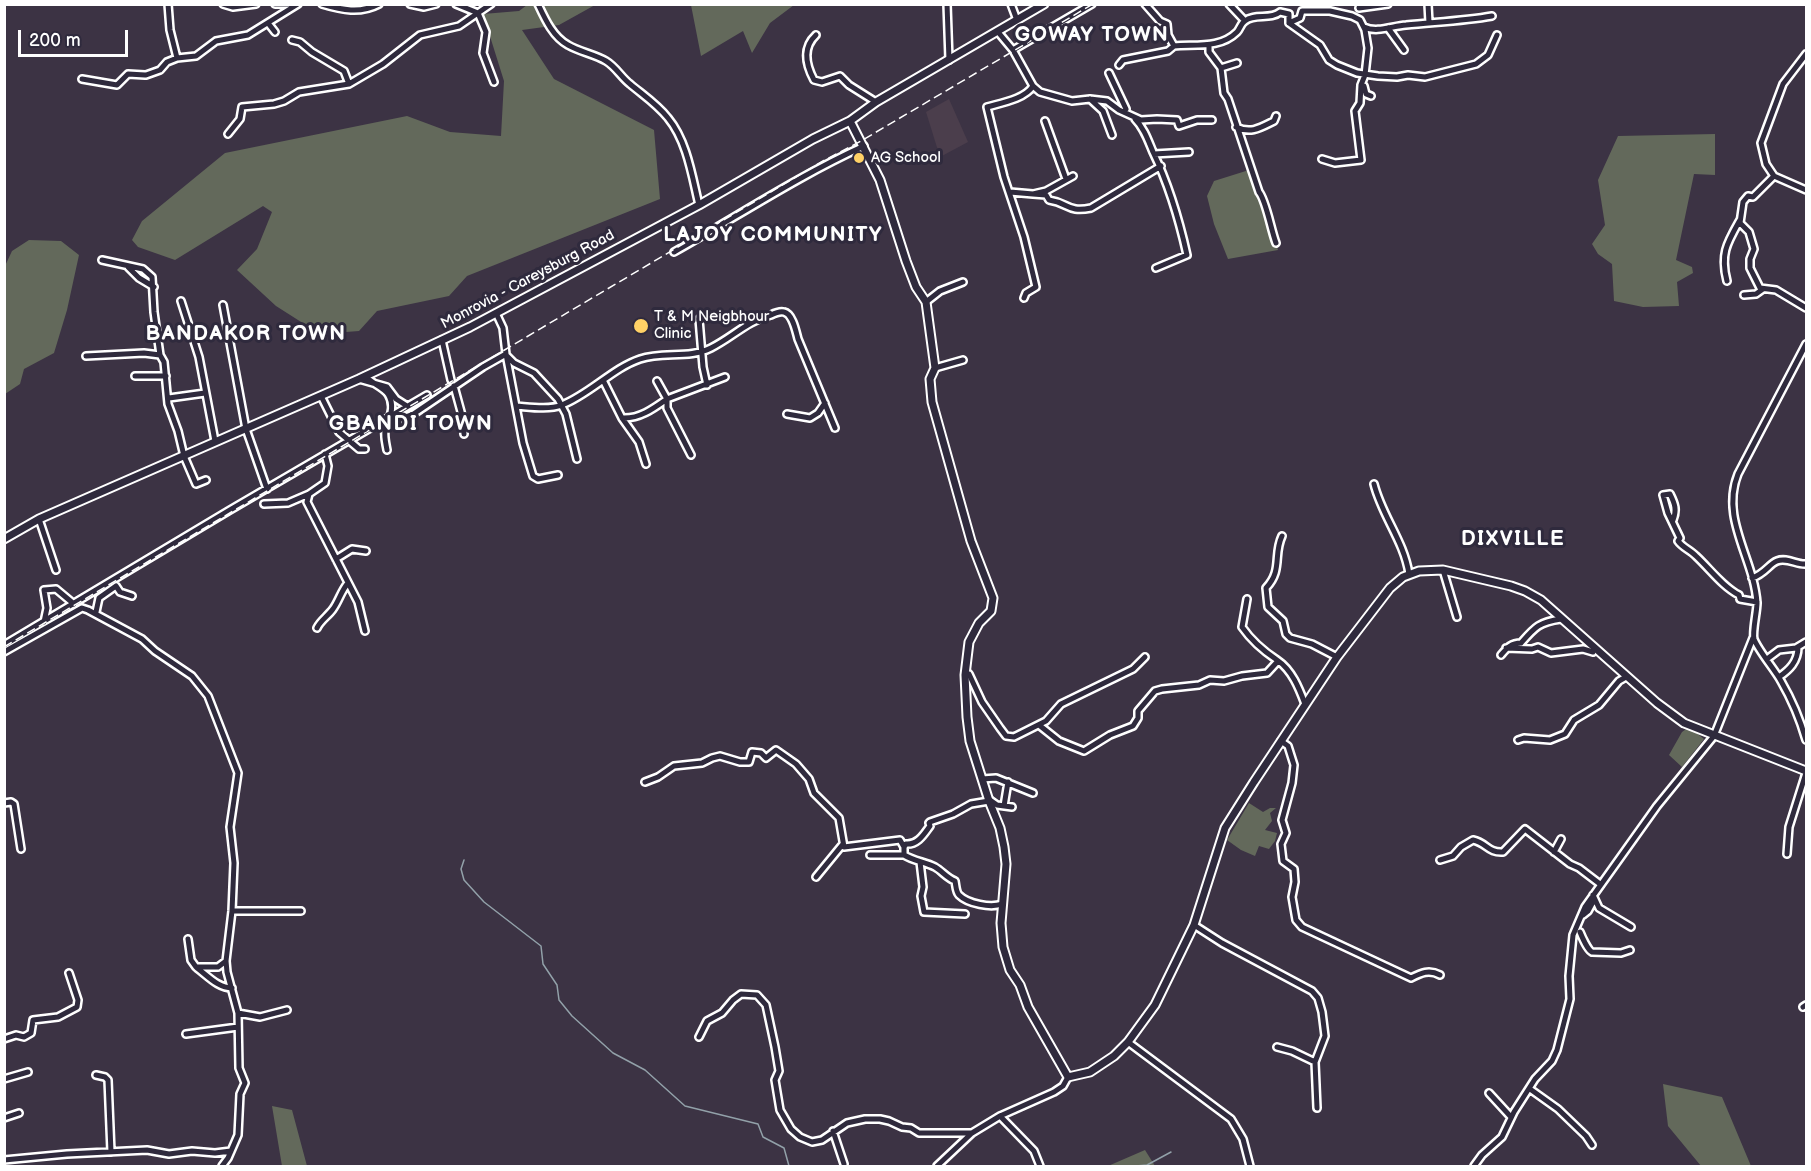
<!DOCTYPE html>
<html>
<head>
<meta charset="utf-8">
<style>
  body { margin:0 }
  #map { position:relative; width:1811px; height:1171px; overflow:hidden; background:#3c3344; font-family:"Balsamiq Sans",sans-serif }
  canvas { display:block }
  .frame { position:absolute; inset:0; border:6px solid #fff; pointer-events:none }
  .scale { position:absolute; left:18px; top:30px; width:110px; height:27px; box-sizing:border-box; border:3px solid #fff; border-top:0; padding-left:8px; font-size:18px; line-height:21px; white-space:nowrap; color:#fff; -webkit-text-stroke:4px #2f2a3d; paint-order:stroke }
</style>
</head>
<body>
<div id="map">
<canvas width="1811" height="1171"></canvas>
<div class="frame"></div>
<div class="scale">200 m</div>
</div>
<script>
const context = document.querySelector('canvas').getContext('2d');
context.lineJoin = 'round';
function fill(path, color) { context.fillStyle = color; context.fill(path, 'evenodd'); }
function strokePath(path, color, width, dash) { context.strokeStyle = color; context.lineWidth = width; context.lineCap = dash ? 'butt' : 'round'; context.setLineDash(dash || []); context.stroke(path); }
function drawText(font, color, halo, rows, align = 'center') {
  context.font = font + ' "Balsamiq Sans",sans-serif'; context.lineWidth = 6; context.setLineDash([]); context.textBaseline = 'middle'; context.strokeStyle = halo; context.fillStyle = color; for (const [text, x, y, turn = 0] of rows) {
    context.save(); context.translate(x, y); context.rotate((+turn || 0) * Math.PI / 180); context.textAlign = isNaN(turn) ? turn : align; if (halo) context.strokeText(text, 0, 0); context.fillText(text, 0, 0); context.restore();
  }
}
fill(new Path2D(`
  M 949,99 L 968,142 L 940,157 L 926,112 Z`), '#4b3e4c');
fill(new Path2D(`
  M 527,5 L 595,5 L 559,25 L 522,30 L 554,79 L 654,130 L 660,199 L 467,276 L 449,296 L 377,311 L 359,331 L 320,334 L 276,306 L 237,270 L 257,249 L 272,212 L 263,206 L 175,260 L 138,247 L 132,240 L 142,221 L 225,153 L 407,116 L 450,132 L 501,136 L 504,81 L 483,14 L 519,11 Z
  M 691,5 L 691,4 L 794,5 L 770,23 L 752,53 L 743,31 L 701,56 Z
  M 1715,134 L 1715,175 L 1694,174 L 1676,260 L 1692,267 L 1693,273 L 1677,282 L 1679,306 L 1643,307 L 1614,301 L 1612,264 L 1598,254 L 1592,244 L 1605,225 L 1598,180 L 1618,136 Z
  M 1249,170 L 1278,250 L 1228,259 L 1214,224 L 1207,196 L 1214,181 Z
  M 29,240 L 61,241 L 79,255 L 67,310 L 54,353 L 24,369 L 20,384 L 5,394 L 5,266 L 12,251 Z
  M 1689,727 L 1704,739 L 1682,767 L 1669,755 L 1682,732 Z
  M 1249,803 L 1263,812 L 1270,808 L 1276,808 L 1270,813 L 1272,821 L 1265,830 L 1277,833 L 1275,841 L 1269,849 L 1259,846 L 1255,856 L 1241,850 L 1227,840 Z
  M 1663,1084 L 1722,1097 L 1751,1166 L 1701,1166 L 1668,1126 Z
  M 272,1106 L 292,1110 L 307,1166 L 282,1166 Z
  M 1145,1150 L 1155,1166 L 1108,1166 Z`), '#63695b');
strokePath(new Path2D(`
  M 464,860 L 461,869 L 464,880 L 484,902 L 541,946 L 543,964 L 557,985 L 559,1000 L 572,1016 L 613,1053 L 645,1070 L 685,1106 L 758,1124 L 763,1137 L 784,1148 L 789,1166
  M 1136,1166 L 1147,1165 L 1171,1152`), '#92a1a9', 1.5);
const minor = new Path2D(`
  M 168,4 L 170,30 L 177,58
  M 223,4 L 233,7 L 256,4
  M 275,4 L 291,4
  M 322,4 C 342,10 360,14 379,4
  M 410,4 L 424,7 L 436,4
  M 456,4 L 478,13 L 486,32 L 483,53 L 494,82
  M 538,4 C 545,19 553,37 568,45 C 580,52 594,54 606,61 C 616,67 621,77 630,84 C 643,95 657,104 668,118 C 687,141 692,176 699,205
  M 947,4 L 949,60
  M 1011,4 L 1017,20
  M 1145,4 L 1160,21 L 1167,24 L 1168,35 L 1174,46 C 1195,44 1220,49 1237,32 C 1240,29 1241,23 1245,21 C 1254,13 1271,20 1280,12 L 1289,14 L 1289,23 L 1300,18 L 1302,11 L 1330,11 L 1352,16 L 1360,20 L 1365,30 L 1368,48 L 1365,75 L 1361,85 L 1360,103 L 1355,111 L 1361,160 L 1335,163 L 1322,159
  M 1229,4 L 1245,21
  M 1428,4 L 1429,23
  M 1359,8 L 1388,4
  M 268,23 L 275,32
  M 1289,23 L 1320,45 L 1329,60 L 1337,65 L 1357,73 L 1378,76 L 1397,77 L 1408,75 L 1425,77 L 1476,64 L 1488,55 L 1497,35
  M 1364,27 C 1377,33 1392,26 1406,25 C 1435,22 1464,21 1492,16
  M 1388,28 L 1404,50
  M 998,32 L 1013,50 L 1033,86 L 1040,92 L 1072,101 L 1090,99 L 1107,101 L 1119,110 L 1141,120 L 1157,119 L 1177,120 L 1179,126 L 1197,120 L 1212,120
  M 816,35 C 802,48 806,65 814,80 L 822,82 L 840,76 L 849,85 L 876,102
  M 292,40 L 300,42 L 312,52 L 344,71 L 349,84
  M 1209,45 L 1209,52 L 1221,68 L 1224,93 L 1228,99 L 1259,192 C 1266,200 1271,230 1276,243
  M 1013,50 L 1092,4
  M 1806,54 L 1783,84 L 1761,143 L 1766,164 L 1774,176 L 1806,190
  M 1119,65 L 1123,60 L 1168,51 L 1174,46
  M 1221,68 L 1237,63
  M 1109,73 L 1126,109
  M 146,75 L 160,70 L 167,62 L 177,58 L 196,56 L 216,41 L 248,35 L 298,4
  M 82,79 L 117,85 L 128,74 L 145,75
  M 1364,86 L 1366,94 L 1371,96
  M 1090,99 L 1103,111 L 1112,135
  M 1135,119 C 1144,128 1148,140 1153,152 C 1169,185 1179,219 1187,255 L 1156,268
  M 1045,121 L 1066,179
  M 1236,127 C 1251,134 1260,128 1274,121 L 1276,116
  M 228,134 L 240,119 L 242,107 L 274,104 L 284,101 L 299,92 L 349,84 L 383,64 L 420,35 L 459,26 L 491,4
  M 1154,154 L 1189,152
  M 1774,176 L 1753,197 L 1748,196 L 1743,202 L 1740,223 L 1749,232 L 1754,249 L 1750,259 L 1750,268 L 1760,288 L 1776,290 L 1806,308
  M 1010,192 L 1033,194 L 1046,191 L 1073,176
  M 1033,194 L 1046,195 L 1049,200 C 1069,203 1068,213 1091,208 L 1161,166
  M 674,252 C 738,216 798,176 864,146
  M 102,260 L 143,269 L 152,277 L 154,312 L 160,355
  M 128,267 L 139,278 L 154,287
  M 1727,281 C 1720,254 1727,243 1740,220
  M 1744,295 L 1756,294 L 1763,289
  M 1024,298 L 1026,293 L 1036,287 L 1024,237 L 1004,177 L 987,107 C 1001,103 1025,99 1033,86
  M 181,301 L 199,357 L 215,441
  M 926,302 L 940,291 L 963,282
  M 223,305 L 246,429 L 267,489
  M 699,319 L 703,367 L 707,385
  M 442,340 L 451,380
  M 1806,344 L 1738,474 C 1720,519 1754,558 1757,603 C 1757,612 1752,632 1754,639 C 1758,650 1775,670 1781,681 C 1792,700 1800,719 1806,740
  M 506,354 L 523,443 L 533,476 L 538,479 L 558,475
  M 86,356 L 144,353 L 160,355 L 164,362 L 168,404 L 178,431 L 184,456 L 196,484 L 206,480
  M 507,356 L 514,363 L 534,373 L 558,399 L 566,414 L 577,459
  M 935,368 L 963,360
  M 135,376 L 166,376
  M 365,376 C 371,383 383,387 388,394 C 396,407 389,418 385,431 C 384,437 386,444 387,450
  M 359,379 L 387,387 L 396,399 L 407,406
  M 603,380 L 622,418 L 639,442 L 646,464
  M 454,386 L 463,419 L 464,434
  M 321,396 L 339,432 L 359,449 L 365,449
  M 169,398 L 205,393
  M 516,406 C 530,407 548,410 562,405 C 590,394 613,368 640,359 C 663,351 689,359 711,348 C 733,337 747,321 771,315 C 775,313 780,311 784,312 C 793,314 796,332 798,339 L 835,428
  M 787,414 L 810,418 L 818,413 L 825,403
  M 622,418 C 639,419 653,409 667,399 L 657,381
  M 389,422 L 412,415 L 483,367 L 506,354 L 503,328 L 496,313
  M 325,454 L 328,466 L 325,483 L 309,494 L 307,502 L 358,602 L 365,631
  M 691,455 L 667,408 L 667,399 L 725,377
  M 1374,484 C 1382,516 1404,541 1409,574
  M 264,504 L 288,503 L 309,494
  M 39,519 L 56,570
  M 1673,520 C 1677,510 1675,504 1670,494 L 1663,495 L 1668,513 L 1680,538 L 1678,541 C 1682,547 1690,550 1696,556 C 1710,569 1723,587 1739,595 L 1740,599 L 1757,602
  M 1282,536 C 1273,555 1283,570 1266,588 L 1268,607 L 1283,621 L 1286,634 L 1290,638 L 1312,644 L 1337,657
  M 336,559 L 352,549 L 366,551
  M 1443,570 L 1457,617
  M 1752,578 C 1765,574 1769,564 1777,561 C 1787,557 1797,565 1806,564
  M 1247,599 L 1242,627 C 1251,640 1265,652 1277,660 C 1292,670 1299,688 1305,704
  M 96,612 L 99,598 L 116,586 L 120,592 L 132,596
  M 44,622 L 47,608 L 44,590 L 56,589 L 74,604
  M 317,628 C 320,621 328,616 333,609 C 339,601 341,591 348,583
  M 4,645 L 230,510 L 427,395
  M 1506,648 L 1532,649 L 1538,647 L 1551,653 L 1583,649 L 1593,652
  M 4,652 L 82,608 L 88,610 L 142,639 L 155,651 L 192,676 L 208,696 L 238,773 L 230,827 L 234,863 L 232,911 L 226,961 L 227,972 L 238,1013 L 239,1068 L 245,1083 L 240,1094 L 238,1135 L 228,1158 L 222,1166
  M 1501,655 C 1507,648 1511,643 1521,643 C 1535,627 1539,622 1561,619
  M 1767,659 L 1779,650 L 1796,648 L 1806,642
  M 965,675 L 969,674 L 982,702 L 1000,728 L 1006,736 L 1014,737 L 1046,721 L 1061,704 L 1133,669 L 1145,657
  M 1779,677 C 1789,670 1798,662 1798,647
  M 1039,725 L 1059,741 L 1084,751 L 1110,735 L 1133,726 L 1138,718 L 1138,711 L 1155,691 L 1162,689 L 1199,685 L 1210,680 L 1224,681 L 1242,676 L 1267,673 L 1278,661
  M 1518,740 L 1524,738 L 1550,740 L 1565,734 L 1574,720 L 1599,705 L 1619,681 L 1626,677
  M 1281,741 L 1288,746 L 1294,765 L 1292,783 L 1282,820 L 1286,833 L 1281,844 L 1283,861 L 1294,869 L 1295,882 L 1292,897 L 1296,920 L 1302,927 L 1411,978 C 1421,973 1429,969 1440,975
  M 982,779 L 996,778 L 1033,793
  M 645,782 L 658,777 L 674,766 L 702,763 L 712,758 L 720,756 L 740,762 L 749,762 L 752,752 L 761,753 L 766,758 L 776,750 L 796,764 L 809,779 L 814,793 L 839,818 L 844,847 L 900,840 L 904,847 L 904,855 C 914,861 925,862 935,867 C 942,871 947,878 955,881 C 956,886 956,892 959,895 C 968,904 991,908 1002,904
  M 990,800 L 997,805 L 1012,807
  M 4,803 L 11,802 L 14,804 L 21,849
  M 1004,806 L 1008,782
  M 904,847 L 906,844 C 918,845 924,834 930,826 L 929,823 L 930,822 L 953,814 L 971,804 L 989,801
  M 1554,852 L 1561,839
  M 1787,854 L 1789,827 L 1806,773
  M 870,855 L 904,855
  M 1440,860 L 1453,856 L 1461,847 L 1473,840 C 1487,843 1488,853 1503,852 L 1525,829 L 1570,864 L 1579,868 L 1600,884
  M 920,862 L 923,887 L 921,896 L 924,912 L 965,914
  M 816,877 L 843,844
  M 1593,895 L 1599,908 L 1631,927
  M 232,911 L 301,911
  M 1583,915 L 1588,911 L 1594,900
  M 1194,925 L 1222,943 L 1312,991 L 1318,998 L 1322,1012 L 1325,1036 L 1315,1062 L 1317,1108
  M 1580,932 C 1582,937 1588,950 1592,952 L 1621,953 L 1630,950
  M 188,939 L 191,960 L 196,967 L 218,967 L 226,961
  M 197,968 C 208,976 218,988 232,988
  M 1803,1007 L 1806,1005
  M 238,1013 L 260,1017 L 287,1010
  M 186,1034 L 238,1027
  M 699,1037 L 707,1021 L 722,1013 L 733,1000 L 741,994 L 757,995 L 766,1005 L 775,1047 L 779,1071 L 775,1080 L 780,1110 L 791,1129 L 800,1137 L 812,1142 L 822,1140 L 847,1123 L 865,1119 L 880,1119 L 889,1121 L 902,1127 L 911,1128 L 919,1133 L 972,1133 L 1000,1116 L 1054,1092 L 1063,1086 L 1068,1077
  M 4,1039 L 16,1035 L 24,1037 L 31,1033 L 33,1020 L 58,1017 L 77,1007 L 78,1000 L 69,973
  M 1128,1042 L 1231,1119 L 1243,1139 L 1250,1166
  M 1277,1047 L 1292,1051 L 1315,1062
  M 96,1075 L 105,1077 L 108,1080 L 111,1152
  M 4,1079 L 28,1072
  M 1530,1089 L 1558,1109 L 1586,1136 L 1592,1145
  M 1489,1093 L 1511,1117
  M 1000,1116 L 1034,1151 L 1040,1166
  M 4,1118 L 19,1113
  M 833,1131 L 844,1164
  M 4,1160 L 67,1154 L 147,1150 L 169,1154 L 192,1151 L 215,1153 L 231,1151
  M 937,1166 L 972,1133
  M 1474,1166 L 1482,1155 L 1502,1137 L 1514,1112 L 1535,1079 L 1552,1061 L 1557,1050 L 1570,999 L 1569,976 L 1573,935 L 1585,907 L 1657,806 L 1714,736 L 1753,638`);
const major = new Path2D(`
  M 850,121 L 880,180 L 906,261 L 916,287 L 926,302 L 935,368 L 930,379 L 932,402 L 971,541 L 993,598 L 991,611 L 979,623 L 969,642 L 965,675 L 967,717 L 970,741 L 989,801 L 1000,828 L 1004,847 L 1006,864 L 1001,923 L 1003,947 L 1010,970 L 1020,985 L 1028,1007 L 1068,1077 L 1090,1072 L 1114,1056 L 1128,1042 L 1155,1005 L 1194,925 L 1225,828 L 1254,782 L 1337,657 L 1390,588 L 1403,577 L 1419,571 L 1443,570 L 1511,586 L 1525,591 L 1541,600 L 1657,703 L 1684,723 L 1806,771
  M 4,539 L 39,519 L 359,379 L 470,327 L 699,205 L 813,139 L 850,121 L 876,102 L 1044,4`);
strokePath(minor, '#fff', 10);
strokePath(major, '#fff', 11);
strokePath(minor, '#2f2a3d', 5);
strokePath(major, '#2f2a3d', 7);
strokePath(new Path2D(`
  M 4,647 L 823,161 L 861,141 L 1093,4`), '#fff', 1.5, [9, 4.5]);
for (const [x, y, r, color] of [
  [859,158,6,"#ffd166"],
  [641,326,8,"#ffd166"]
]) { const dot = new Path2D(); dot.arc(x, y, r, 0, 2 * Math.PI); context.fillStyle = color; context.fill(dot); strokePath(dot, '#2f2a3d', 2); }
drawText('15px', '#fff', '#2f2a3d', [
  ["AG School",871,158],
  ["T & M Neigbhour",654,317],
  ["Clinic",654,334]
], 'left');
drawText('15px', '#fff', '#2f2a3d', [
  ["Monrovia - Careysburg Road",528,280,-28]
]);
context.letterSpacing = '1.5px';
drawText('bold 21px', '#fff', '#2f2a3d', [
  ["GOWAY TOWN",1092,36],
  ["LAJOY COMMUNITY",773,236],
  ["BANDAKOR TOWN",246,335],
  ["GBANDI TOWN",411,425],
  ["DIXVILLE",1513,540]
]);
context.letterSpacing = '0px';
</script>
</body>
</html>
